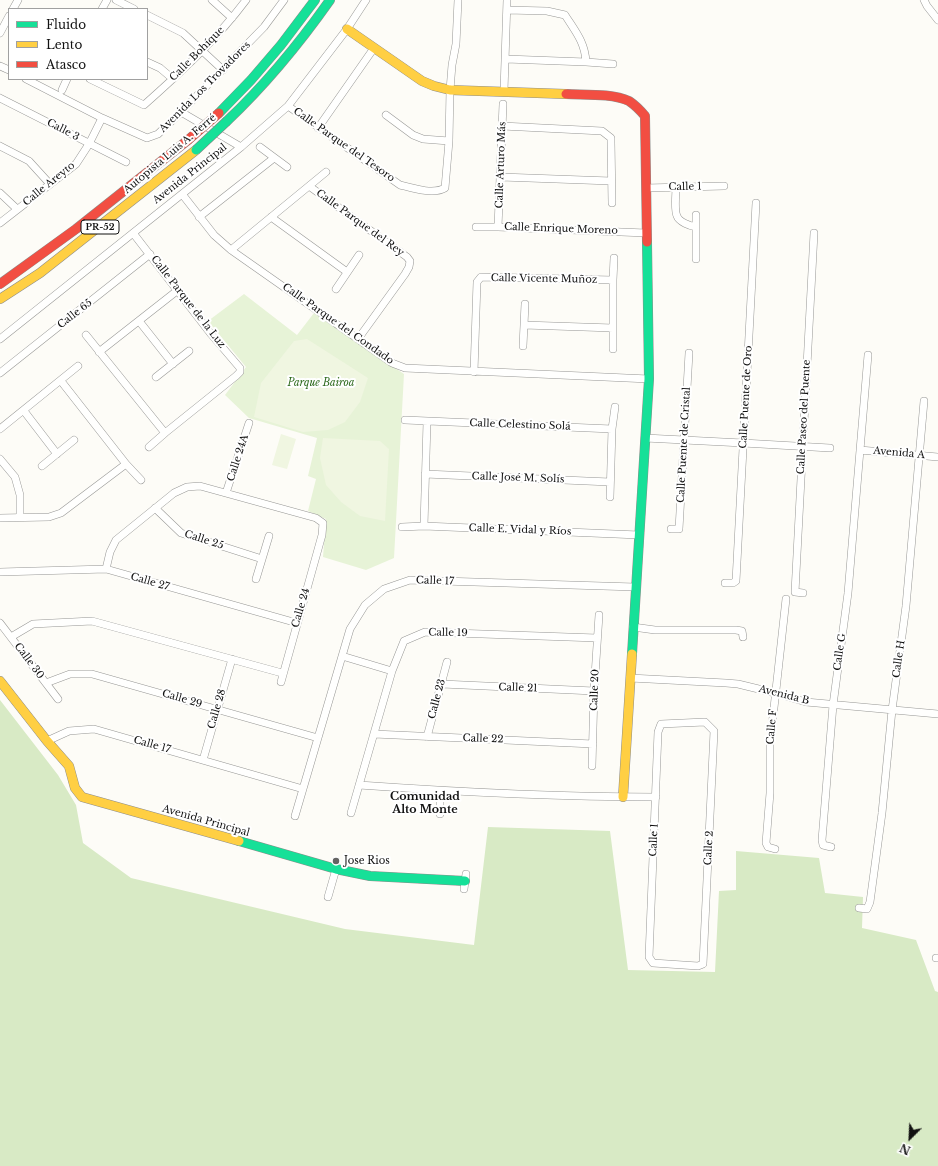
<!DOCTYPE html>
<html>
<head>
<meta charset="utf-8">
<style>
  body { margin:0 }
  #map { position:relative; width:938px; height:1166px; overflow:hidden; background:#fdfcf7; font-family:"Libre Baskerville",serif }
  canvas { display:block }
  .legend { position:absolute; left:8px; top:8px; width:140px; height:72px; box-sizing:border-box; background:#fff; border:1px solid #a0a0a0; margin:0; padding:5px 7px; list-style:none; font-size:12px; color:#111 }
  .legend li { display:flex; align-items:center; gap:8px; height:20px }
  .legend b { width:20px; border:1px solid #a0a0a0 }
  .north { position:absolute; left:890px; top:1118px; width:40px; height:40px; -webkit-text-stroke:3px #fff; paint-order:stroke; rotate:204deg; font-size:11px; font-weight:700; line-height:16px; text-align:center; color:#111 }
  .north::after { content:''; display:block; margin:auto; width:14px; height:18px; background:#111; clip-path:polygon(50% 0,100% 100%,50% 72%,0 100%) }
</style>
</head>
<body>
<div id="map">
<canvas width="938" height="1166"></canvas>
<ul class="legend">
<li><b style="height:5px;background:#16e098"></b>Fluido</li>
<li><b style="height:5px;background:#ffcf43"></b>Lento</li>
<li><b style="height:5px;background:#f24e42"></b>Atasco</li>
</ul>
<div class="north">N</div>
</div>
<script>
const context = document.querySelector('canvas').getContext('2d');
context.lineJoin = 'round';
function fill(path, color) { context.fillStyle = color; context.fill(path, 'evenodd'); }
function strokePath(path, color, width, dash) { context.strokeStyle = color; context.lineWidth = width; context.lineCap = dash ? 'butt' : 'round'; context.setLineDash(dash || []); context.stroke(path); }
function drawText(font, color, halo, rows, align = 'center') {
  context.font = font + ' "Libre Baskerville",serif'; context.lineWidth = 4; context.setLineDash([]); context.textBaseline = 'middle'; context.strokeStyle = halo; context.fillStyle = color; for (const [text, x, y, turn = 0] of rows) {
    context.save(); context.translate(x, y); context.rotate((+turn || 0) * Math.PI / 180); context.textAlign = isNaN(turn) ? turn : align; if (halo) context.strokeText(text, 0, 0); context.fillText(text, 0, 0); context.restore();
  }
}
fill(new Path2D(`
  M 244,294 L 297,335 L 314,313 L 404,374 L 394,558 L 366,570 L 323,557 L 326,519 L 308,511 L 316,479 L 308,476 L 317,438 L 249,418 L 225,395 L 246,367 L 208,321 Z`), '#e7f3d7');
fill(new Path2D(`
  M 0,700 L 58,775 L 76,805 L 83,843 L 131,878 L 345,929 L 474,945 L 488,827 L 610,831 L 628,970 L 715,972 L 719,891 L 736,890 L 736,851 L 819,858 L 825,893 L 863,897 L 862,928 L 916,940 L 935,991 L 938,992 L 938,1166 L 0,1166 Z`), '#d8eac5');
fill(new Path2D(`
  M 307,339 L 368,378 L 360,402 L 345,422 L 328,430 L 303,432 L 254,417 L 261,383 L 294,341 Z
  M 281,434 L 296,439 L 287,469 L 272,465 Z
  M 323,438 L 380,441 L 389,449 L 385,521 L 360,516 L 341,502 L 326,485 L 320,458 Z`), '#f0f6e1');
const street = new Path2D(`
  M 116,0 L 134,9
  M 212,0 L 232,18
  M 924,0 L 927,6 L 938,20
  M 13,9 L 18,0
  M 102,9 L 107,0
  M 507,10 L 547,11 L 565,15 C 575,31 585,42 586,62
  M 147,15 L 183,33 L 223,70
  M 0,33 L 9,16
  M 506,59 L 586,62 L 613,64
  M 147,62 L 160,68 L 173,79
  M 0,66 L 9,70
  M 26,79 L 102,118 L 147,138 L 158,134 L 181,112 L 264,27 L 284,0
  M 90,79 L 144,105 C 180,73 217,39 246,0
  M 62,90 L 67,79
  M 504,91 L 507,0
  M 0,98 L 126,162
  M 288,106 L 400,185 C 412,188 433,195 445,188 L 449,141 L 450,90 L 452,65 L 456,44 L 458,0
  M 181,112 L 241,147
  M 386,115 L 413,135 L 423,139 L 449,141
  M 502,126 L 602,131 L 611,138 L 611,142 L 612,203
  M 318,128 L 374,48
  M 0,146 L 29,161 L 49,183
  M 260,147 L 287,167
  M 501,177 L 611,181
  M 309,186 L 407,257 L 410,261 L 409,267 L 405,274 L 358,339
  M 676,187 C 676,194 674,210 677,216 C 679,222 690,226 696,227
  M 646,188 L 724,186
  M 0,193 L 17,209
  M 182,194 L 214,235 L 231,250 L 392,363 L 405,368 L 649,379
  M 199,217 L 274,158
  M 271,217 L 347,272
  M 0,223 L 76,164 L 89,144 L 102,118
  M 476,227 L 498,227 L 646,233
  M 498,227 L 503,104
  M 133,233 L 211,334 L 240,368 L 240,372 L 236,376 L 165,433 L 149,447
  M 231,250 L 326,172
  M 696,259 L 696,215
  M 336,289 L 359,255
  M 139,321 L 173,364
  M 524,325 L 613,328
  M 86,335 L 165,433
  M 0,339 L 241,147 L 288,106 L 347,29 L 366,0
  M 523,346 L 525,304
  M 613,349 L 613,280 L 614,258
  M 99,352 L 178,290
  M 474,372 L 477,282 L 481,277 L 613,280
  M 0,373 L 150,254
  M 156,377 L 189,351
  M 61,381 L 126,464 L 141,480
  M 24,411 L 57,454
  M 405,420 L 612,429
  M 0,429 L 78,366
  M 645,438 L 743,443 L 830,448
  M 860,450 L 938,457
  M 0,459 L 15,477 L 20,495 L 20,517
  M 42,466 L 74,440
  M 425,474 L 610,482
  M 226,493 L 249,423
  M 610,497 L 612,429 L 615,407
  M 155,508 L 181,533 L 262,559
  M 0,518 L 49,517 L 61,513 L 126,464
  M 424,526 L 427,422
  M 402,527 L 424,526 L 639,535
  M 671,529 L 679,529 L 689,353
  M 106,569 L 110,552 L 116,540 L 174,493 L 187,487 L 200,486 L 316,518 L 323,523 L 322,535 L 281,682
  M 0,572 L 106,569 L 297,623
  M 256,579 L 269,536
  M 725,583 L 733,583 L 736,581 L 756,203
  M 803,593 L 795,592 L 814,233
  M 0,623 L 58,699
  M 633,627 L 655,630 L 736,630 L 742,631 L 743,637
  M 11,637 L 33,624 L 92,621 L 282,673
  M 342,656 L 392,671
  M 630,678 L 726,683 L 738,684 L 775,693 L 806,702 L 938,714
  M 46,683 L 70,674 L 92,674 L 318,738
  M 442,684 L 594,691
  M 705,722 L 714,731 L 703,964 L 698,966 L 653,963 L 649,957 L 658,732 L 661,724 Z
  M 374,734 L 593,744
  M 427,737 L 447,662
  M 47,741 L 69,731 L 94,729 L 303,789
  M 203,760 L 232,659
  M 592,766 L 594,691 L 599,615
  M 359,785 C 458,792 557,797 656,797
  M 351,813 L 392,671 L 404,641 L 425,632 L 597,638
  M 440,814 L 440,791
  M 295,816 L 350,629 L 365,605 L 384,589 L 410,580 L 635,587
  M 831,847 L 823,845 L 822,840 L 833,705 L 848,593 L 868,355
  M 775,849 L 768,847 L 766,843 L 770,793 L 770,744 L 786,599
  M 464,889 L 466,874
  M 328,897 L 336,869
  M 859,908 L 867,909 L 870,902 L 882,813 L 892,710 L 906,606 L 924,401
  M 936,958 L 938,958`);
const fast = new Path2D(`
  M 219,113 L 251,80 L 281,45 L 315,0
  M 227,121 C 266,84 299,44 330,0
  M 632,654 L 649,379 L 647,242
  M 239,841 L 336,869 L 370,876 L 465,881`);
const slow = new Path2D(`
  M 347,29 L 422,81 L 434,86 L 450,90 L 566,94
  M 0,299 L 40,273 L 196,150
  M 0,681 L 47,741 L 69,766 L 75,788 L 82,797 L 239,841
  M 623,797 L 632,654`);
const jam = new Path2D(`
  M 566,94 C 584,95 612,93 629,101 C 635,105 640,110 645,116 L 647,242
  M 0,284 L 76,229 L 188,140`);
strokePath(street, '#979795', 8);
strokePath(fast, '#8e8d8b', 10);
strokePath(slow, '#8e8d8b', 10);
strokePath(jam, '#8e8d8b', 10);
strokePath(street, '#fffffe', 7);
strokePath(fast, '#16e098', 9);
strokePath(slow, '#ffcf43', 9);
strokePath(jam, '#f24e42', 9);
const fastBridge = new Path2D(`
  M 196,150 L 227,121`);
const jamBridge = new Path2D(`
  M 188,140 L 219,113`);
strokePath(fastBridge, '#858482', 10, []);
strokePath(jamBridge, '#858482', 10, []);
strokePath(fastBridge, '#16e098', 9);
strokePath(jamBridge, '#f24e42', 9);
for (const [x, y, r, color] of [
  [336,861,4,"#646362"]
]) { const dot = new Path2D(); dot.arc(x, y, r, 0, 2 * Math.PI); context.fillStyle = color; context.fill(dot); strokePath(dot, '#fff', 1.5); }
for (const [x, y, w] of [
  [100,227,38]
]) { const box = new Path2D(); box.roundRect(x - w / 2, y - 7, w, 14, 3); context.fillStyle = '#fff'; context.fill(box); strokePath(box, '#111', 1); }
drawText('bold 9px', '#111', null, [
  ["PR-52",100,227]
]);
drawText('10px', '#111', '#fff', [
  ["Calle Bohíque",197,54,-45],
  ["Avenida Los Trovadores",205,87,-45],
  ["Calle 3",63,130,27],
  ["Calle Parque del Tesoro",344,145,35],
  ["Autopista Luis A. Ferré",170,154,-40],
  ["Calle Arturo Más",501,165,-88],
  ["Avenida Principal",190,174,-38],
  ["Calle Areyto",49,184,-39],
  ["Calle 1",685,187,-1],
  ["Calle Parque del Rey",360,223,36],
  ["Calle Enrique Moreno",561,229,2],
  ["Calle Vicente Muñoz",544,279,1],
  ["Calle Parque de la Luz",188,302,52],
  ["Calle 65",75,314,-38],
  ["Calle Parque del Condado",338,324,35],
  ["Calle Puente de Oro",746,397,-87],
  ["Calle Paseo del Puente",804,417,-87],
  ["Calle Celestino Solá",520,425,2],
  ["Calle Puente de Cristal",684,445,-87],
  ["Avenida A",899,453,5],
  ["Calle 24A",238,458,-72],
  ["Calle José M. Solís",518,478,2],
  ["Calle E. Vidal y Ríos",520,530,2],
  ["Calle 25",204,540,18],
  ["Calle 17",435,581,2],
  ["Calle 27",150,582,16],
  ["Calle 24",301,608,-74],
  ["Calle 19",448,633,1],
  ["Calle G",840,652,-82],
  ["Calle H",899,659,-82],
  ["Calle 30",29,661,53],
  ["Calle 21",518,688,2],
  ["Calle 20",595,690,-88],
  ["Avenida B",784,695,14],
  ["Calle 29",182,699,16],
  ["Calle 23",437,699,-75],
  ["Calle 28",217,709,-74],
  ["Calle F",772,727,-85],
  ["Calle 22",483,739,2],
  ["Calle 17",152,745,16],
  ["Avenida Principal",206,821,16],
  ["Calle 1",654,840,-87],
  ["Calle 2",709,848,-87]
]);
drawText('italic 10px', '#2f6b1f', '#fff', [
  ["Parque Bairoa",321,383]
]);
drawText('10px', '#111', '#fff', [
  ["Jose Rios",344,861]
], 'left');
drawText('bold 11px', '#111', '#fff', [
  ["Comunidad",425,797],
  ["Alto Monte",425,810]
]);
</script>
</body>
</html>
